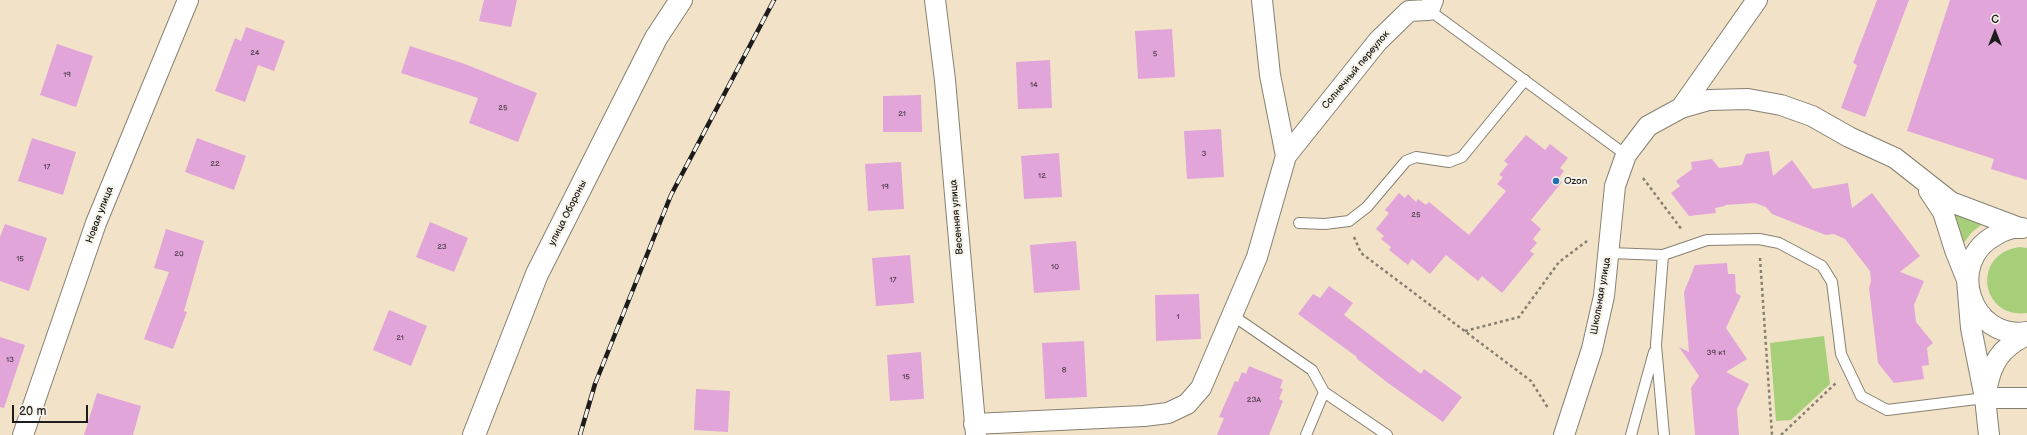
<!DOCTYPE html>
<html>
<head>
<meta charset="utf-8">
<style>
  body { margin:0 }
  #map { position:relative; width:2027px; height:435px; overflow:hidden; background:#f2e3c8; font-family:"Balsamiq Sans",sans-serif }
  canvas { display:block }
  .north { position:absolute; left:1975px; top:12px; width:40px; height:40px; -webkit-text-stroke:3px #f7f3e8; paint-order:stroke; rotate:0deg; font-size:11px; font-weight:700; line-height:16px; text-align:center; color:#1c1c1c }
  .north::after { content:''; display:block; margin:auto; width:14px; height:18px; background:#1c1c1c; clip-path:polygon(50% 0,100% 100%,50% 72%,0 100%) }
  .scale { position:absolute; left:12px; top:405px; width:76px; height:18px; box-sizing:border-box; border:2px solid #1c1c1c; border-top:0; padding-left:5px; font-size:12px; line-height:14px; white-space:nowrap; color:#1c1c1c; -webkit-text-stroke:3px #f7f3e8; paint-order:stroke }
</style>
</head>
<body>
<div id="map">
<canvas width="2027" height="435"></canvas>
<div class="north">С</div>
<div class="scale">20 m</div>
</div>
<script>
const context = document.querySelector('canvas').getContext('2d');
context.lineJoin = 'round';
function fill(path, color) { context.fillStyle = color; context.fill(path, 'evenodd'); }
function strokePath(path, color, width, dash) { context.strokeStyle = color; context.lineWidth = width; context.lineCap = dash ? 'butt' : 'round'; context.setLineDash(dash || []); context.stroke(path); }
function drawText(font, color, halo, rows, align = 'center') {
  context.font = font + ' "Balsamiq Sans",sans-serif'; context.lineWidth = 4; context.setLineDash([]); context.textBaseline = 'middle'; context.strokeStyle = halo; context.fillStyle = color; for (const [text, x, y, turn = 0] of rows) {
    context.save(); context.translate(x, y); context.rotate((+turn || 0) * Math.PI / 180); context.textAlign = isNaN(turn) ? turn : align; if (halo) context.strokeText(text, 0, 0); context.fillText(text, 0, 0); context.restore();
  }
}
fill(new Path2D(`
  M 1951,210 L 1984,223 L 1972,232 L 1963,244 Z
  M 2020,247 L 2027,248 L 2027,313 C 1980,319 1971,253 2020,247 Z
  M 1824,336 L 1830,384 L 1791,420 L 1776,421 L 1770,343 Z`), '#a7cf79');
fill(new Path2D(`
  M 484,0 L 517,0 L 511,27 L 479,21 Z
  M 1877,0 L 1909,0 L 1865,117 L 1841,108 L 1857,65 L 1853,63 Z
  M 1950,0 L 2027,0 L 2027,180 L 1991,169 L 1994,159 L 1907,131 Z
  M 246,27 L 285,41 L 274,71 L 258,65 L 245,102 L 215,91 L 235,38 L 241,41 Z
  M 1172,29 L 1175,77 L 1138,79 L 1135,31 Z
  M 57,44 L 93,56 L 76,107 L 40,95 Z
  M 410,46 L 465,64 L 537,93 L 518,142 L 469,123 L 478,98 L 401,73 Z
  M 1050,60 L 1052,108 L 1018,109 L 1016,62 Z
  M 921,95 L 922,132 L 883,132 L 883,96 Z
  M 1221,129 L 1224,177 L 1187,179 L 1184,131 Z
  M 1526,135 L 1545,150 L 1550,144 L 1568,158 L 1560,168 L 1564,171 L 1558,179 L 1562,182 L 1531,220 L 1541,229 L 1533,239 L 1537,243 L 1530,251 L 1534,254 L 1502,293 L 1482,276 L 1478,281 L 1446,255 L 1430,274 L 1412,259 L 1408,265 L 1389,250 L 1391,247 L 1381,239 L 1384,236 L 1376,229 L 1389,213 L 1385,210 L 1399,193 L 1405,198 L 1408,194 L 1416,202 L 1418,199 L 1426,205 L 1429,202 L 1469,235 L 1506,191 L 1497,184 L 1503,177 L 1499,175 L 1508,164 L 1504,161 Z
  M 32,138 L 76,152 L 63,195 L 18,181 Z
  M 197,138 L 246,156 L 234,190 L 185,172 Z
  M 1769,151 L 1773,176 L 1792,160 L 1813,189 L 1848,183 L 1852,208 L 1872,193 L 1920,256 L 1900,272 L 1924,281 L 1914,305 L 1916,322 L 1933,343 L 1927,348 L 1929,365 L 1922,366 L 1924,379 L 1894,383 L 1878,363 L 1869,288 L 1871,281 L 1870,271 L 1845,239 L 1834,234 L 1826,235 L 1810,229 L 1772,214 L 1766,207 L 1755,203 L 1725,205 L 1725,206 L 1715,208 L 1716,213 L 1689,216 L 1671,193 L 1680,186 L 1676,181 L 1692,169 L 1691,162 L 1712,159 L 1719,168 L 1742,165 L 1746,154 Z
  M 1059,153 L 1062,197 L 1024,199 L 1021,156 Z
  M 901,162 L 904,209 L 868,211 L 865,164 Z
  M 430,222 L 468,238 L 454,272 L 416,257 Z
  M 5,224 L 47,238 L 29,291 L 0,281 L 0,237 Z
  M 166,229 L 204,241 L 184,311 L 187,312 L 173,349 L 144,339 L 169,272 L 154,268 Z
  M 1076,241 L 1080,290 L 1034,293 L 1030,245 Z
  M 910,255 L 914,303 L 876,306 L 872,258 Z
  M 1727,263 L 1728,274 L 1735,274 L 1736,293 L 1741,296 L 1726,328 L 1747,359 L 1726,372 L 1749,384 L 1737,409 L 1739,435 L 1695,435 L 1691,388 L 1699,376 L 1679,347 L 1689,352 L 1684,292 L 1695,265 Z
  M 1329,286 L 1353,303 L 1344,315 L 1421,374 L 1424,369 L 1462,397 L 1443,422 L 1388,383 L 1356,358 L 1357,357 L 1298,314 L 1313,294 L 1320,298 Z
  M 1199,294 L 1201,339 L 1156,341 L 1155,295 Z
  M 389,310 L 427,326 L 411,366 L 373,350 Z
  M 0,337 L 25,345 L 4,408 L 0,407 Z
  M 1084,341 L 1087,397 L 1045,399 L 1042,343 Z
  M 921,352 L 924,399 L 890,401 L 887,355 Z
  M 1249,366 L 1283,380 L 1280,388 L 1283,389 L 1279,399 L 1283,401 L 1269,435 L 1217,435 L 1224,418 L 1219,417 L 1235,381 L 1238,382 L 1242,372 L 1246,374 Z
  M 696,389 L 730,391 L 728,432 L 694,430 Z
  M 97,393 L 141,406 L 133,435 L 84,435 Z`), '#e1a5d9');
const service = new Path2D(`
  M 1429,10 L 1626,155
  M 1299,223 L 1325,224 L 1349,221 L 1367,207 L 1406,161 L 1416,157 L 1449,162 L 1462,157 L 1525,80
  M 1609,253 L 1663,255 L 1707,240 L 1759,239 L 1779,243 L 1822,266 L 1832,282 L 1841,354 L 1861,396 L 1887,410 L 1985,398
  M 1663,255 L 1656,345 L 1664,435
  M 1232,315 L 1312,370 L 1324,392 L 1387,435
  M 1306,435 L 1324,392
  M 1631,435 L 1654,352`);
const minor = new Path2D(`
  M 935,0 L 945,80 L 976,435
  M 1262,0 L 1270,75 L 1286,156
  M 1681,108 L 1757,0
  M 1929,191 L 1943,212 L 1955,250 L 1967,280 L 1971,328 L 1985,398 L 1989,435
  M 2022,228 C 2013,227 2004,230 1996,235 C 1945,261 1970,341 2027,332
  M 1986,392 C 1991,363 2000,348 2027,335
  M 1985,398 L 2027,398
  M 974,424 L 1144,416 L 1168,413 L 1187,404 L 1201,388 L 1257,257 L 1286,156 L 1378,41 L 1409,11 L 1429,10 L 1433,0
  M 23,435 L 96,223 L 188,0
  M 1564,435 L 1592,349 L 1604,296 L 1615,186 L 1626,155 L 1648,126 L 1681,108 L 1709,100 L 1748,99 L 1781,105 L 1812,116 L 1849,137 L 1895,158 L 1951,202 L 2020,228`);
const tertiary = new Path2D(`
  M 474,435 L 537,274 L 656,38 L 681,0`);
strokePath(service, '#878072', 12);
strokePath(minor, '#878072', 22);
strokePath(tertiary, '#878072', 24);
strokePath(new Path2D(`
  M 1643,178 L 1682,230
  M 1354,237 L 1361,253 L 1531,381 L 1548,408
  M 1760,258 L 1772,435
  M 1465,331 L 1519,317 L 1559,262 L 1587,241
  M 1781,435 L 1836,383`), '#878072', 2.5, [3, 3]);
strokePath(service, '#fff', 10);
strokePath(minor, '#fff', 20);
strokePath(tertiary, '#fff', 22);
const rail = new Path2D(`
  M 580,435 L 595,384 L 671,195 L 774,0`);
strokePath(rail, '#1c1c1c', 4.5);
strokePath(rail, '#f7f3e8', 3, [9]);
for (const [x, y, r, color] of [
  [1556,181,4,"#1f6fb2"]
]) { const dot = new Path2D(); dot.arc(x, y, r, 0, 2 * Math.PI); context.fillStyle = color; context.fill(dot); strokePath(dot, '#f7f3e8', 1.5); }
drawText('8px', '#4d3e4b', null, [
  ["24",255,53],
  ["5",1155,54],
  ["19",67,75],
  ["14",1034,85],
  ["25",503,108],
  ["21",902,114],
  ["3",1204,154],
  ["22",215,164],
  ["17",47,167],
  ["12",1042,176],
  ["19",885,187],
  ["25",1416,215],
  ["23",442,247],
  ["20",179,254],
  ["15",20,259],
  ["10",1055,267],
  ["17",893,280],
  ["1",1178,317],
  ["21",400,338],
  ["39 к1",1716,353],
  ["13",10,360],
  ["8",1064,370],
  ["15",906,377],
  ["23А",1254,400]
]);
drawText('10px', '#1c1c1c', '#f7f3e8', [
  ["Солнечный переулок",1356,70,-50],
  ["улица Обороны",568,213,-63],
  ["Новая улица",100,215,-69],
  ["Весенняя улица",957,217,-95],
  ["Школьная улица",1601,296,-80]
]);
drawText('10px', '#1c1c1c', '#f7f3e8', [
  ["Ozon",1564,181]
], 'left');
</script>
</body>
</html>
